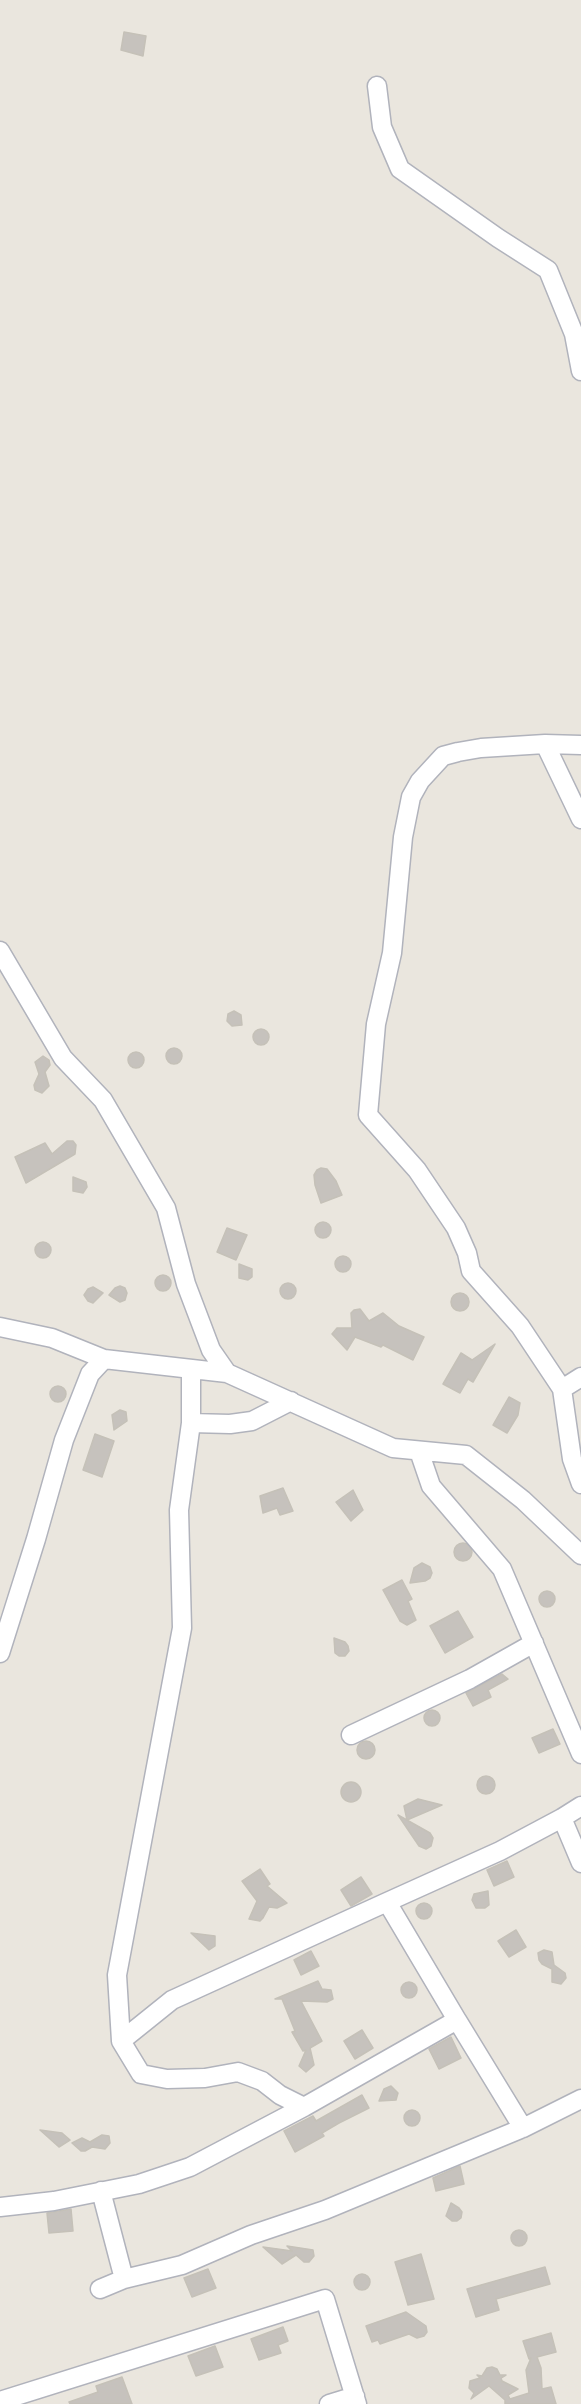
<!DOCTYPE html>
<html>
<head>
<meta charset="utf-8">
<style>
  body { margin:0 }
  canvas { display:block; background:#eae6de }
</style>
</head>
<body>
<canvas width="581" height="2404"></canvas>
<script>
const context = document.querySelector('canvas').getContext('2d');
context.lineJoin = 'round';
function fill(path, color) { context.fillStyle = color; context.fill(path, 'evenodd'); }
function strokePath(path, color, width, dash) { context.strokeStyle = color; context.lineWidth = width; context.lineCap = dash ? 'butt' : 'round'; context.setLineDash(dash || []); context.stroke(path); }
const building = new Path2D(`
  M 124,32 L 146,36 L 143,56 L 121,50 Z
  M 234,1011 L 241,1015 L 242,1025 L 232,1026 L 227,1021 L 228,1014 Z
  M253 1037a8 8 0 1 1 16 0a8 8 0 1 1-16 0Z
  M166 1056a8 8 0 1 1 16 0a8 8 0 1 1-16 0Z
  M128 1060a8 8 0 1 1 16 0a8 8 0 1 1-16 0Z
  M 43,1056 L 49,1060 L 50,1065 L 45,1072 L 49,1086 L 42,1093 L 35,1090 L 34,1085 L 39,1074 L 35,1062 Z
  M 67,1141 L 73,1141 L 76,1145 L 75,1154 L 26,1183 L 15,1157 L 45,1143 L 52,1154 Z
  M 321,1168 L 327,1169 L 336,1181 L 342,1195 L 321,1203 L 315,1185 L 314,1175 L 317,1170 Z
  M 73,1177 L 86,1182 L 87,1187 L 83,1193 L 73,1191 Z
  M315 1230a8 8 0 1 1 16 0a8 8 0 1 1-16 0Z
  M 227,1228 L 247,1235 L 236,1260 L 217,1252 Z
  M35 1250a8 8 0 1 1 16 0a8 8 0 1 1-16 0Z
  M335 1264a8 8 0 1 1 16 0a8 8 0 1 1-16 0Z
  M 239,1264 L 252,1269 L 252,1277 L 248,1280 L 239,1278 Z
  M155 1283a8 8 0 1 1 16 0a8 8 0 1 1-16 0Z
  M280 1291a8 8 0 1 1 16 0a8 8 0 1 1-16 0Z
  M 120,1286 L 125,1288 L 127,1293 L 125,1300 L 120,1302 L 109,1295 L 115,1288 Z
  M 93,1287 L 103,1293 L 93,1303 L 88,1301 L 84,1295 L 88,1289 Z
  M451 1302a9 9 0 1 1 18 0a9 9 0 1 1-18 0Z
  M 360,1309 L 369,1321 L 383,1313 L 399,1326 L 424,1337 L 413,1360 L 383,1345 L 381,1347 L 355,1337 L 347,1350 L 332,1334 L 337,1328 L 352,1328 L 351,1313 L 354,1310 Z
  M 495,1344 L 473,1382 L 468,1379 L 460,1393 L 443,1384 L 461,1353 L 472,1360 Z
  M50 1394a8 8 0 1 1 16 0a8 8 0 1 1-16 0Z
  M 509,1397 L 520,1403 L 518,1415 L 507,1433 L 493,1425 Z
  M 120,1410 L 126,1412 L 127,1421 L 114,1430 L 112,1415 Z
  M 95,1434 L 114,1441 L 102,1477 L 83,1470 Z
  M 283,1488 L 293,1511 L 280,1515 L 277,1508 L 263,1513 L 260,1496 Z
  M 353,1490 L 363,1510 L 351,1521 L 336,1502 Z
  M454 1552a9 9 0 1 1 18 0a9 9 0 1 1-18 0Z
  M 422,1563 L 430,1567 L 432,1573 L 430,1578 L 425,1581 L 410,1583 L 414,1568 Z
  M 402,1580 L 412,1599 L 408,1601 L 416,1620 L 407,1625 L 400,1621 L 383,1590 Z
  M539 1599a8 8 0 1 1 16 0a8 8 0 1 1-16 0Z
  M 458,1611 L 473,1637 L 445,1653 L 430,1626 Z
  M 334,1638 L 345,1642 L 348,1646 L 349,1651 L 345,1656 L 339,1656 L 335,1653 Z
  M 502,1674 L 508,1679 L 488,1690 L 491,1697 L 473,1706 L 466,1693 Z
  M424 1718a8 8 0 1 1 16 0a8 8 0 1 1-16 0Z
  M 553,1729 L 560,1744 L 539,1753 L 532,1738 Z
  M357 1750a9 9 0 1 1 18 0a9 9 0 1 1-18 0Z
  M477 1785a9 9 0 1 1 18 0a9 9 0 1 1-18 0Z
  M341 1792a10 10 0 1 1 20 0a10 10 0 1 1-20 0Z
  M 418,1799 L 442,1805 L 407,1820 L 404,1806 Z
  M 398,1815 L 430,1833 L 433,1838 L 431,1846 L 426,1849 L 419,1846 Z
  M 507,1861 L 514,1877 L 494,1886 L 487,1870 Z
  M 260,1869 L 270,1884 L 267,1886 L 287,1903 L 277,1908 L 269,1907 L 263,1918 L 260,1921 L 249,1919 L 257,1901 L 242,1881 Z
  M 361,1877 L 372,1894 L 351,1906 L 341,1890 Z
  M 488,1891 L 489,1905 L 485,1908 L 476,1908 L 472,1900 L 474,1894 Z
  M416 1911a8 8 0 1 1 16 0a8 8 0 1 1-16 0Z
  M 516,1930 L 526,1947 L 509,1957 L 498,1941 Z
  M 191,1933 L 215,1936 L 215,1946 L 209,1950 Z
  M 544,1950 L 552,1952 L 554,1965 L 565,1973 L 566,1978 L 561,1984 L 552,1982 L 552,1969 L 542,1964 L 539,1960 L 538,1953 Z
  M 311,1951 L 319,1966 L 301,1975 L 294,1960 Z
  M 318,1981 L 322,1989 L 331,1990 L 333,1999 L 327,2002 L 301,2001 L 322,2041 L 310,2048 L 314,2065 L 306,2072 L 299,2066 L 306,2050 L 303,2051 L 292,2032 L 295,2031 L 282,1999 L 275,1999 Z
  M401 1990a8 8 0 1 1 16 0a8 8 0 1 1-16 0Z
  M 362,2030 L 373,2048 L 355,2059 L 344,2041 Z
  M 451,2037 L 461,2058 L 439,2069 L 429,2049 Z
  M 391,2086 L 398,2093 L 396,2100 L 379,2101 L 384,2089 Z
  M 362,2095 L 369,2108 L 339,2123 L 322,2133 L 324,2136 L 295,2152 L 284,2131 L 313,2116 L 316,2121 Z
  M404 2118a8 8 0 1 1 16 0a8 8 0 1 1-16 0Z
  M 40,2130 L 62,2133 L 70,2140 L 59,2147 Z
  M 102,2135 L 109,2136 L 110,2143 L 105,2149 L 92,2147 L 85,2151 L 81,2151 L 72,2143 L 82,2138 L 90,2142 Z
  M 460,2166 L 464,2184 L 436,2191 L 433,2178 Z
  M 451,2203 L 459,2208 L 462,2212 L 461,2218 L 457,2221 L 452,2221 L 446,2216 Z
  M 71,2209 L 73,2231 L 49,2233 L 47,2213 Z
  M511 2238a8 8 0 1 1 16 0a8 8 0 1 1-16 0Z
  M 287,2246 L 313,2250 L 314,2256 L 309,2262 L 304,2262 L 296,2255 L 282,2264 L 263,2247 L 292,2251 Z
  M 421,2254 L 434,2299 L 408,2305 L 395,2262 Z
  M 545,2267 L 550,2284 L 496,2299 L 499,2310 L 476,2317 L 467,2289 Z
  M 208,2269 L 216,2288 L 192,2297 L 184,2278 Z
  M354 2282a8 8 0 1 1 16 0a8 8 0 1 1-16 0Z
  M 406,2312 L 426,2326 L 427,2332 L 424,2336 L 417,2338 L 409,2334 L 380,2344 L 378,2340 L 372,2342 L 366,2326 Z
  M 283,2327 L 288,2341 L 278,2345 L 281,2353 L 259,2360 L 251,2339 Z
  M 551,2333 L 556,2352 L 537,2357 L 541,2368 L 542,2389 L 551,2387 L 556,2404 L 505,2404 L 505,2400 L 489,2386 L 471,2399 L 474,2393 L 469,2388 L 470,2381 L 480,2378 L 477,2375 L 482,2376 L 487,2368 L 492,2367 L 497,2369 L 500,2375 L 506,2375 L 501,2378 L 502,2381 L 518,2389 L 508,2395 L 510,2399 L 529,2393 L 526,2370 L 531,2358 L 529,2359 L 523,2341 Z
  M 215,2346 L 223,2367 L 196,2376 L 188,2356 Z
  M 122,2377 L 132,2404 L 70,2404 L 69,2402 L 98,2392 L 96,2386 Z`);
fill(building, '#c6c2bd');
strokePath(building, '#c5c1b8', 1.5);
const minor = new Path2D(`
  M 377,86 L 382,127 L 400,169 L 498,238 L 548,270 L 574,334 L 581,371
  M 545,744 L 581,819
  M 581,745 L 545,744 L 481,748 L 458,752 L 443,756 L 420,781 L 411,797 L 403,837 L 392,953 L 376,1024 L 368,1115 L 417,1170 L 456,1228 L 467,1253 L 471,1271 L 520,1326 L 562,1389 L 572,1459 L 581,1484
  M 0,951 L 63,1058 L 103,1100 L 166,1208 L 186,1284 L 211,1350 L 227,1373
  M 0,1327 L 52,1338 L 104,1359
  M 191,1369 L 191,1423 L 179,1510 L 182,1628 L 117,1975 L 121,2041 L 141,2074 L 167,2079 L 205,2078 L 238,2072 L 262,2081 L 280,2095 L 304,2107
  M 562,1389 L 581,1377
  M 191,1423 L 230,1424 L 252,1421 L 291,1401
  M 419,1451 L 431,1486 L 502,1569 L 581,1754
  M 0,1653 L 36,1539 L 64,1440 L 90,1374 L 104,1359 L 227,1373 L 393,1448 L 466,1455 L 523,1500 L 581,1555
  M 351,1735 L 470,1679 L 534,1643
  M 581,1806 L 562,1818 L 581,1863
  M 457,2020 L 387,1902 L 500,1851 L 562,1818
  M 121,2041 L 172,2000 L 387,1902
  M 101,2191 L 124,2279
  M 0,2207 L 54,2201 L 139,2184 L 190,2167 L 304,2107 L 457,2020 L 523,2128
  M 100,2289 L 124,2279 L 182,2265 L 251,2235 L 325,2210 L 523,2128 L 581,2099
  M 0,2401 L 325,2299 L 357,2404
  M 329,2404 L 355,2396`);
strokePath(minor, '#b1b3bc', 21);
strokePath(minor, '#fff', 18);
</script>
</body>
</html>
